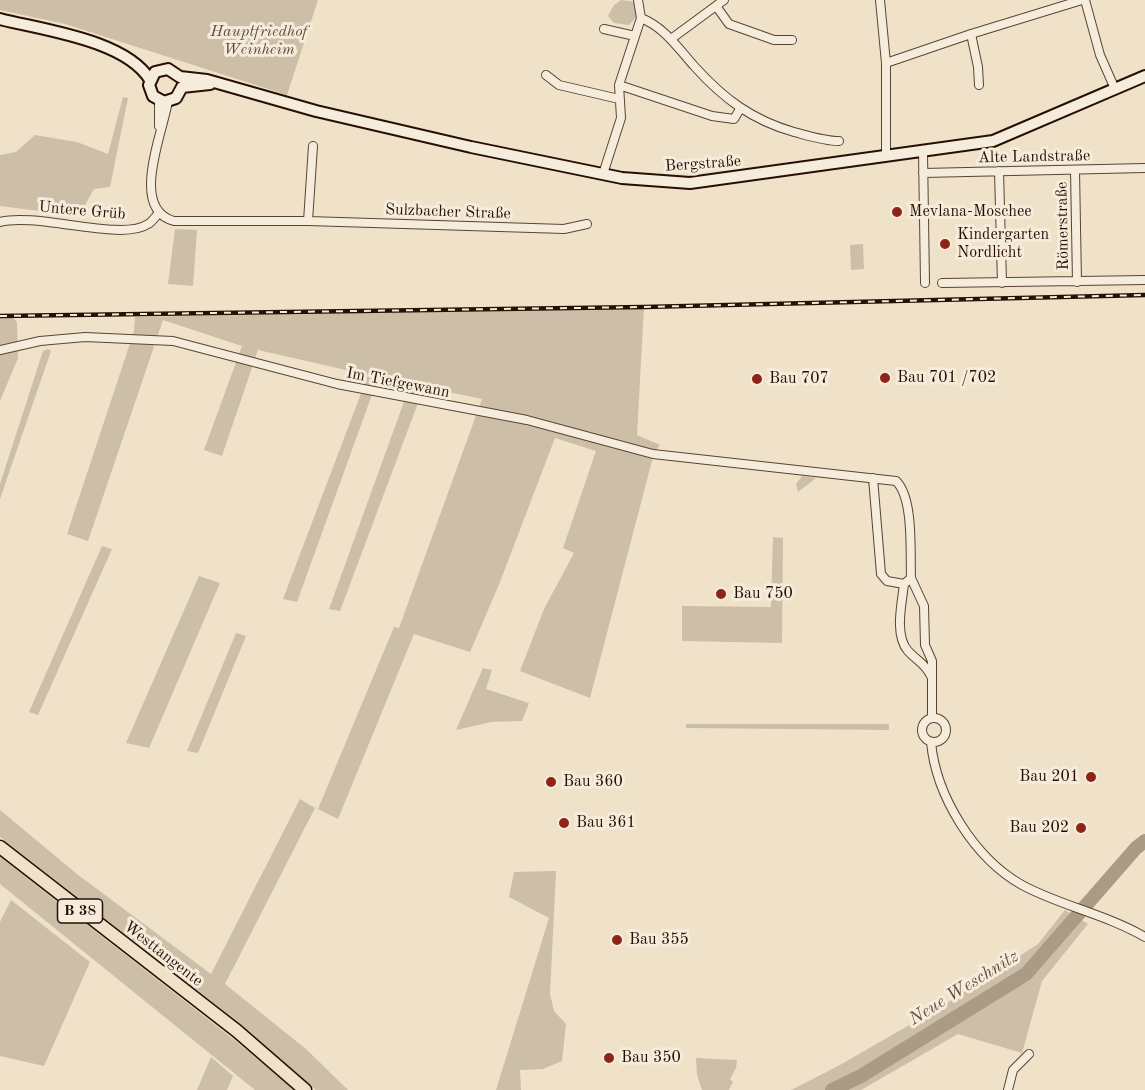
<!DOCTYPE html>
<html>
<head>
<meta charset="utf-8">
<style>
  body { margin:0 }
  canvas { display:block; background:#efe2c8 }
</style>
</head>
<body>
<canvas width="1145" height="1090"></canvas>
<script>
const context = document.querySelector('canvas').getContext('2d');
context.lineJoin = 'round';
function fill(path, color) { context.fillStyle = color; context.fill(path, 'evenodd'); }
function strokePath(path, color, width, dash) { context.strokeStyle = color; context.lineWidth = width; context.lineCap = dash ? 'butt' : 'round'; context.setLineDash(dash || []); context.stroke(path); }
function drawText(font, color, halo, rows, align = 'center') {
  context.font = font + ' "Old Standard TT",serif'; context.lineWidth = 6; context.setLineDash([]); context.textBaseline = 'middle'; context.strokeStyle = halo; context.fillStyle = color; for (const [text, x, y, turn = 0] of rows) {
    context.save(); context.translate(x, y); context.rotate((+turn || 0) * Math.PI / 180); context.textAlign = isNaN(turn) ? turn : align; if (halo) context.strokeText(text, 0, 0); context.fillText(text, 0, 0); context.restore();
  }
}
fill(new Path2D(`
  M 0,0 L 318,0 L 287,95 L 65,24 L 0,10 Z
  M 621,0 L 635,2 L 637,16 L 629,25 L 614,23 L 608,16 L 614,5 Z
  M 123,97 L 128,98 L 110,187 L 94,189 L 79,216 L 0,206 L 0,155 L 16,152 L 35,135 L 77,142 L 108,154 Z
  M 175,229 L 197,230 L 193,286 L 168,284 Z
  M 863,244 L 864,269 L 851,270 L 850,245 Z
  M 644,307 L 637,435 L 660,445 L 654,453 L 590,698 L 520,671 L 544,609 L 574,553 L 563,548 L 596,451 L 555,438 L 500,582 L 470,652 L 414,634 L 338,819 L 318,809 L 394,627 L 399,628 L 482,399 L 424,387 L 340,611 L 329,609 L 410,385 L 378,378 L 297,602 L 283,599 L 368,375 L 258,350 L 222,456 L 204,450 L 242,346 L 163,320 L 88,541 L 67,534 L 134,331 L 135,317 Z
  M 0,318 L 13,318 L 17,322 L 18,358 L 0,401 Z
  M 48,349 L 51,351 L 0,499 L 0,484 L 43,351 Z
  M 802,476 L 816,478 L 798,492 L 796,484 Z
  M 773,537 L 783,538 L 782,643 L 682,641 L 682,606 L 771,607 Z
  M 102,546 L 112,549 L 38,715 L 29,712 Z
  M 199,576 L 220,583 L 149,748 L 126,743 Z
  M 236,633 L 246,636 L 198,753 L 187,751 Z
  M 483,668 L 492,670 L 486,689 L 529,703 L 522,721 L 491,722 L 456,730 Z
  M 686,724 L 889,724 L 889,730 L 686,728 Z
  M 300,799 L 315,808 L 225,984 L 306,1049 L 348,1090 L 316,1090 L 242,1025 L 0,837 L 0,810 L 77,874 L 211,974 Z
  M 0,857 L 232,1038 L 295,1090 L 255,1090 L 0,884 Z
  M 556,871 L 550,994 L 554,1011 L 566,1024 L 562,1061 L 543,1069 L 520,1070 L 521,1090 L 496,1090 L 549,918 L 509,897 L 514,872 Z
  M 11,900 L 90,962 L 44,1066 L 0,1056 L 0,922 Z
  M 1065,910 L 1088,924 L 1042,981 L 1022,1053 L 958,1034 L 861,1090 L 791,1090 L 840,1065 L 944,1005 L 1038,944 Z
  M 211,1057 L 233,1076 L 227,1090 L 197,1090 Z
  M 696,1058 L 737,1060 L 736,1068 L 730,1079 L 733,1082 L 729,1090 L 702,1090 L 697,1075 Z`), '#cdbea7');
strokePath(new Path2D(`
  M 832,1090 L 861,1076 L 1026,974 L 1136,848 L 1145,841`), '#ab9a85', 14);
const street = new Path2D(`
  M 638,0 L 641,18 C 664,27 678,48 695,67 C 724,99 752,120 794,132 C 809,136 824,141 839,141
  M 880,0 L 886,63 L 886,156
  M 1085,0 L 1100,55 L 1115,89
  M 716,6 L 729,24 L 774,40 L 792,40
  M 604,29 L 635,36
  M 971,34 L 978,67 L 979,85
  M 671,39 L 724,0
  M 886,63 L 971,34 L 1082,0
  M 546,75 L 559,85 L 619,99
  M 619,85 L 712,116 L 734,119 L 740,109
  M 159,100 L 159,126
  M 168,101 C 163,133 129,209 174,221 L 308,221 L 564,229 L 587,224
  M 923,152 L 925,283
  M 1075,170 L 1077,282
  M 999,171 L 1002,283
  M 923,173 L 1145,168
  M 603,174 L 621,118 L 619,85 L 641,18
  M 308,221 L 313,146
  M 0,222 C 36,212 122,242 148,224 C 152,222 155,217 158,214
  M 942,283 L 1145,280
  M 0,350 L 40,341 L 85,337 L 173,341 L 337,384 L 527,420 L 653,454 L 896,481 C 914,498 910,553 911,578 L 904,584 C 902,603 894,635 908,651 C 917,661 925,663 931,676
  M 873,478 L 881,574 L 887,581 L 904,584
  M 911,578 L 924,606 L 925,645 L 932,661 L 932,718
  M922 730a12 12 0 1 1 24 0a12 12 0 1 1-24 0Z
  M 931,742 C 936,796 974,858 1022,885 C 1061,906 1105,914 1145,937
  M 1008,1090 L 1013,1070 L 1029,1054`);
const secondary = new Path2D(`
  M 0,19 C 43,30 126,40 150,80
  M 182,87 L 176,98 L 164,102 L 153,96 L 149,85 L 155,72 L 168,69 L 180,77 L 207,80 L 316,111 L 471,147 L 622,178 L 690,183 L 993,141 L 1145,76
  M 182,87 L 210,84`);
const primary = new Path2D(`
  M 0,847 L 237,1031 L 305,1090`);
strokePath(street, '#594434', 10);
strokePath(secondary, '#270f03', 14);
strokePath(primary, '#270f03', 15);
strokePath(street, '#f5ecdb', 8);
strokePath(secondary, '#f5ecdb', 10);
strokePath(primary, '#efe2c8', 12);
const rail = new Path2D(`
  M 0,316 L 644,307 L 1145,295`);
strokePath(rail, '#270f03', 4.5);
strokePath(rail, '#f5ecdb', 2, [7]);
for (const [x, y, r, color] of [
  [897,212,6,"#8f2418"],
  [945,244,6,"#8f2418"],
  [885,378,6,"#8f2418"],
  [757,379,6,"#8f2418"],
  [721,594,6,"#8f2418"],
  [1091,777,6,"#8f2418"],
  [551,782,6,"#8f2418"],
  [564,823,6,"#8f2418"],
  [1081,828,6,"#8f2418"],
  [617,940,6,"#8f2418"],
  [609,1058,6,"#8f2418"]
]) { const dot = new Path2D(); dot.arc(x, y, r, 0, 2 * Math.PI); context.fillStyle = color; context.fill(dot); strokePath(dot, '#f5ecdb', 2); }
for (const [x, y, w] of [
  [80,911,45]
]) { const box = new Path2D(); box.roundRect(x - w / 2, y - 12, w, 24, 4.5); context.fillStyle = '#f5ecdb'; context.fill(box); strokePath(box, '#270f03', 1.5); }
drawText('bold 15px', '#270f03', null, [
  ["B 38",80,911]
]);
drawText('italic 16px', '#614c3c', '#f5ecdb', [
  ["Hauptfriedhof",259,32],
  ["Weinheim",259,50]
]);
drawText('16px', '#270f03', '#f5ecdb', [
  ["Alte Landstraße",1034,157,-1],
  ["Bergstraße",703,164,-4],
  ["Untere Grüb",82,211,5],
  ["Sulzbacher Straße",448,212,2],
  ["Römerstraße",1063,226,-91],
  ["Im Tiefgewann",398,383,11],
  ["Westtangente",163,954,38]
]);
drawText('16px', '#270f03', '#f5ecdb', [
  ["Mevlana-Moschee",909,212],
  ["Kindergarten",957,235],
  ["Nordlicht",957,253],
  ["Bau 701 /702",897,378],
  ["Bau 707",769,379],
  ["Bau 750",733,594],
  ["Bau 201",1079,777,"right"],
  ["Bau 360",563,782],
  ["Bau 361",576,823],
  ["Bau 202",1069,828,"right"],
  ["Bau 355",629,940],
  ["Bau 350",621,1058]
], 'left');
drawText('italic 18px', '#624e3e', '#f5ecdb', [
  ["Neue Weschnitz",964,988,-32]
]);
</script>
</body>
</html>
